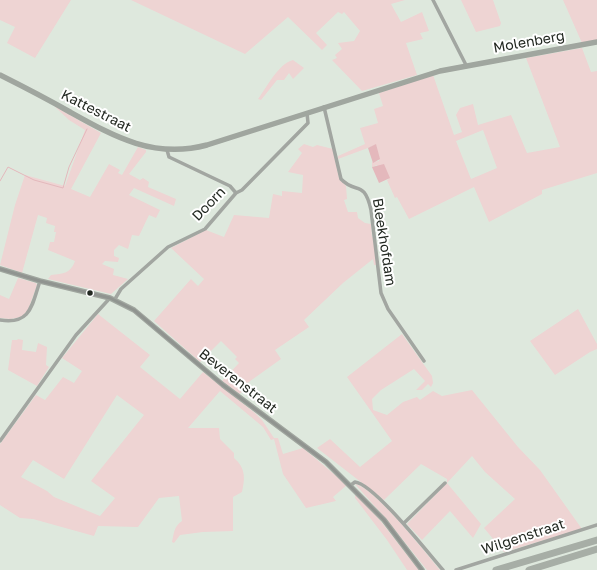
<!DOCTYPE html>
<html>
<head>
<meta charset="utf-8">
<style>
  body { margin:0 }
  canvas { display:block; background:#dee8dd }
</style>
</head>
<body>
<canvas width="597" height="570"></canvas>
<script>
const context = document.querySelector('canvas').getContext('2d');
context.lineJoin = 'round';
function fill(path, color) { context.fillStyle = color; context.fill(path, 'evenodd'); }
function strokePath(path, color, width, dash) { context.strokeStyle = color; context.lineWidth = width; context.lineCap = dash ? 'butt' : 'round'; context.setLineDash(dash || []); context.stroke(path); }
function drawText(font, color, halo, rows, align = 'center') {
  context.font = font + ' "Golos Text",sans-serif'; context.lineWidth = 4; context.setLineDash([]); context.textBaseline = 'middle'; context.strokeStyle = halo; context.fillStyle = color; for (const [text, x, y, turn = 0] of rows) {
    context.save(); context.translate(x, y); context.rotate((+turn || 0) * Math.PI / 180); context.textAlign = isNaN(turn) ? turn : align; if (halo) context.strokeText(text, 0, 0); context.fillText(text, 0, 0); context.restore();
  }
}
fill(new Path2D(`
  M 0,0 L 71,0 L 35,58 L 7,43 L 15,27 L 0,20 Z
  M 131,0 L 405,0 L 391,4 L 401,22 L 422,12 L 429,31 L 420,33 L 423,39 L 406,43 L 417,75 L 362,91 L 332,60 L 337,58 L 335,55 L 342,49 L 338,43 L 354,41 L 360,31 L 344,12 L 342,14 L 338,12 L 316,33 L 327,45 L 322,50 L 288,17 L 245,54 Z
  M 461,0 L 493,0 L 501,23 L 500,26 L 476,32 Z
  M 563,0 L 597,0 L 597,40 L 582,43 Z
  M 582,48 L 591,72 L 597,71 L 597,173 L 542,190 L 542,194 L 489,222 L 474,187 L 409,219 L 397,197 L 395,198 L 387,180 L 389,179 L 377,165 L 372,167 L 372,162 L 379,161 L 376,145 L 338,159 L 338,156 L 365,144 L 360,128 L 378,123 L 374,109 L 383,106 L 379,93 L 433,75 L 454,135 L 462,132 L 456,115 L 460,108 L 473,104 L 478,125 L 511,115 L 527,153 L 560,147 L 526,58 ZM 483,130 L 497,168 L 471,179 L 456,141 Z
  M 293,60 L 304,68 L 293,79 L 289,73 L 284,80 L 277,80 L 261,100 L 258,99 C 267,87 278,64 293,60 Z
  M 54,106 L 101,133 L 71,189 L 90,197 L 109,164 L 120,170 L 118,173 L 122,175 L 138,147 L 146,150 L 146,152 L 129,174 L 140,180 L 143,178 L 149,182 L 148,187 L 176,199 L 174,206 L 134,188 L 129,195 L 160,210 L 156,218 L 149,215 L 139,236 L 132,235 L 128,249 L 119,245 L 114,250 L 114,256 L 119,258 L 118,262 L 105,261 L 102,264 L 114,269 L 113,275 L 128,279 L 111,294 L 48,279 L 51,275 C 63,274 71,273 75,261 L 48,250 L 50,242 L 54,242 L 56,232 L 54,232 L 55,226 L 46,223 L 47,218 L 38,215 L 22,273 L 0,265 L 15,205 L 25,175 L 65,186 L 85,130 L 69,120 Z
  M 304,144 L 313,147 L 317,145 L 333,149 L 339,178 L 346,186 L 347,199 L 344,200 L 348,212 L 357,212 L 358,218 L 365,223 L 371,224 L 372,237 L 375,238 L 379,265 L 374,265 L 373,259 L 343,283 L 304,320 L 309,327 L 275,350 L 281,359 L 239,389 L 242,392 L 239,394 L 222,381 L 239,363 L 235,359 L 237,357 L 221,341 L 200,362 L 154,321 L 191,279 L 198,286 L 204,279 L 171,248 L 206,230 L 224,237 L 234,215 L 269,218 L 273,194 L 282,196 L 282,191 L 302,193 L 303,175 L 288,172 L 302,153 L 298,149 Z
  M 18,278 L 36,283 L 37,285 L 28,310 L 22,317 L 10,319 L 0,318 L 0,295 L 9,299 Z
  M 578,309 L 597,344 L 597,349 L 590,352 L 555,375 L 530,341 Z
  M 98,314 L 150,355 L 140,367 L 180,399 L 203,372 L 255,413 L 262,420 L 274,438 L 278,438 L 283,454 L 303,448 L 347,485 L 333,497 L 336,501 L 306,508 L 283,474 L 274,439 L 271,440 L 263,427 L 220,391 L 188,428 L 219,428 L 220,439 L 234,453 L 234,458 C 246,468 245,479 242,492 L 233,497 L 233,531 L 203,532 L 180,535 L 174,543 L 172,542 C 174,533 174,526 182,521 L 179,496 L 159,498 L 138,527 L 98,526 L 94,536 L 33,519 L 20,518 L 0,505 L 0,444 L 36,395 L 45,400 L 63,377 L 74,383 L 82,371 L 62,358 ZM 117,395 L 144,415 L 91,481 L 115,498 L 100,516 L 54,497 L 47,491 L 21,477 L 33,460 L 64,479 Z
  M 402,334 L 432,376 L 433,383 L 431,387 L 428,384 L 422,390 L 416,390 L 425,381 L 414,369 L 381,390 L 372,399 L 373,410 L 387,415 L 403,402 L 417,397 L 420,400 L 433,391 L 442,396 L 472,390 L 518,447 L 540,470 L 582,529 L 504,552 L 484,528 L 515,499 L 485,472 L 472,456 L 447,483 L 481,524 L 473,538 L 450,511 L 422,540 L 407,524 L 447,483 L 447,479 L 421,464 L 384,500 L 317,448 L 330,439 L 360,467 L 392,441 L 347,377 Z
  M 18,339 L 23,340 L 22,350 L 36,352 L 38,343 L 47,347 L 46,365 L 49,367 L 37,386 L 8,370 L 12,340 L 17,340 Z
  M 355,484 C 374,487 426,553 440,570 L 427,570 L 387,520 Z
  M 355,493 L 379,519 L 419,570 L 407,570 L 387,540 L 355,498 Z`), '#eed4d3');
fill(new Path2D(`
  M 376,144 L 380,159 L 373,163 L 368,148 Z
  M 384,164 L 390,178 L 379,183 L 372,167 Z`), '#e4b8bc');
strokePath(new Path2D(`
  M 0,181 L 8,167 L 34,180 L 63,188 L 69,167 L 87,129`), '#e4b8bc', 1);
strokePath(new Path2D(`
  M 433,0 L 466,65
  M 324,107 L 341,179 C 356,195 364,179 371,210 L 381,293 L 388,309 L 424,361
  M 167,150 L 169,157 L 230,186 L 236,193
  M 115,299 L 121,289 L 168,247 L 205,229 L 236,193 L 242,190 L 308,123 L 307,113
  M 0,320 C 31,325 32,305 40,281
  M 0,441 L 76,335 L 110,298
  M 351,485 L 355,482 C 374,484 428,553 443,570
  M 404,523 L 445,483
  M 456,570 L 597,525`), '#a2a6a1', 3.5);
strokePath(new Path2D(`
  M 0,75 C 24,87 47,99 70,112 C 115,137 154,159 207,145 L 440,71 L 597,42
  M 0,269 L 40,281 L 110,298 L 134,310 L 223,385 L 326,462 L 384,520 L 422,570`), '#a0a69f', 5.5);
strokePath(new Path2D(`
  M 496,570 L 597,540
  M 529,570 L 597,549`), '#a7aea6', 7);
strokePath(new Path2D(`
  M 0,269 L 40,281 L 110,298 L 134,310 L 223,385 L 326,462 L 384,520 L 422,570`), '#909490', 3);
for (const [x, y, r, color] of [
  [90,293,3.5,"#222821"]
]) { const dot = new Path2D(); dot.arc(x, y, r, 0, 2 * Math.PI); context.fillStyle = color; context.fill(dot); strokePath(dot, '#fff', 1.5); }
drawText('14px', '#222821', '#fff', [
  ["Molenberg",529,42,-10],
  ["Kattestraat",96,111,27],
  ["Doorn",209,204,-46],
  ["Bleekhofdam",384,242,81],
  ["Beverenstraat",238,381,38],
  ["Wilgenstraat",523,537,-18]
]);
</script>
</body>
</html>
